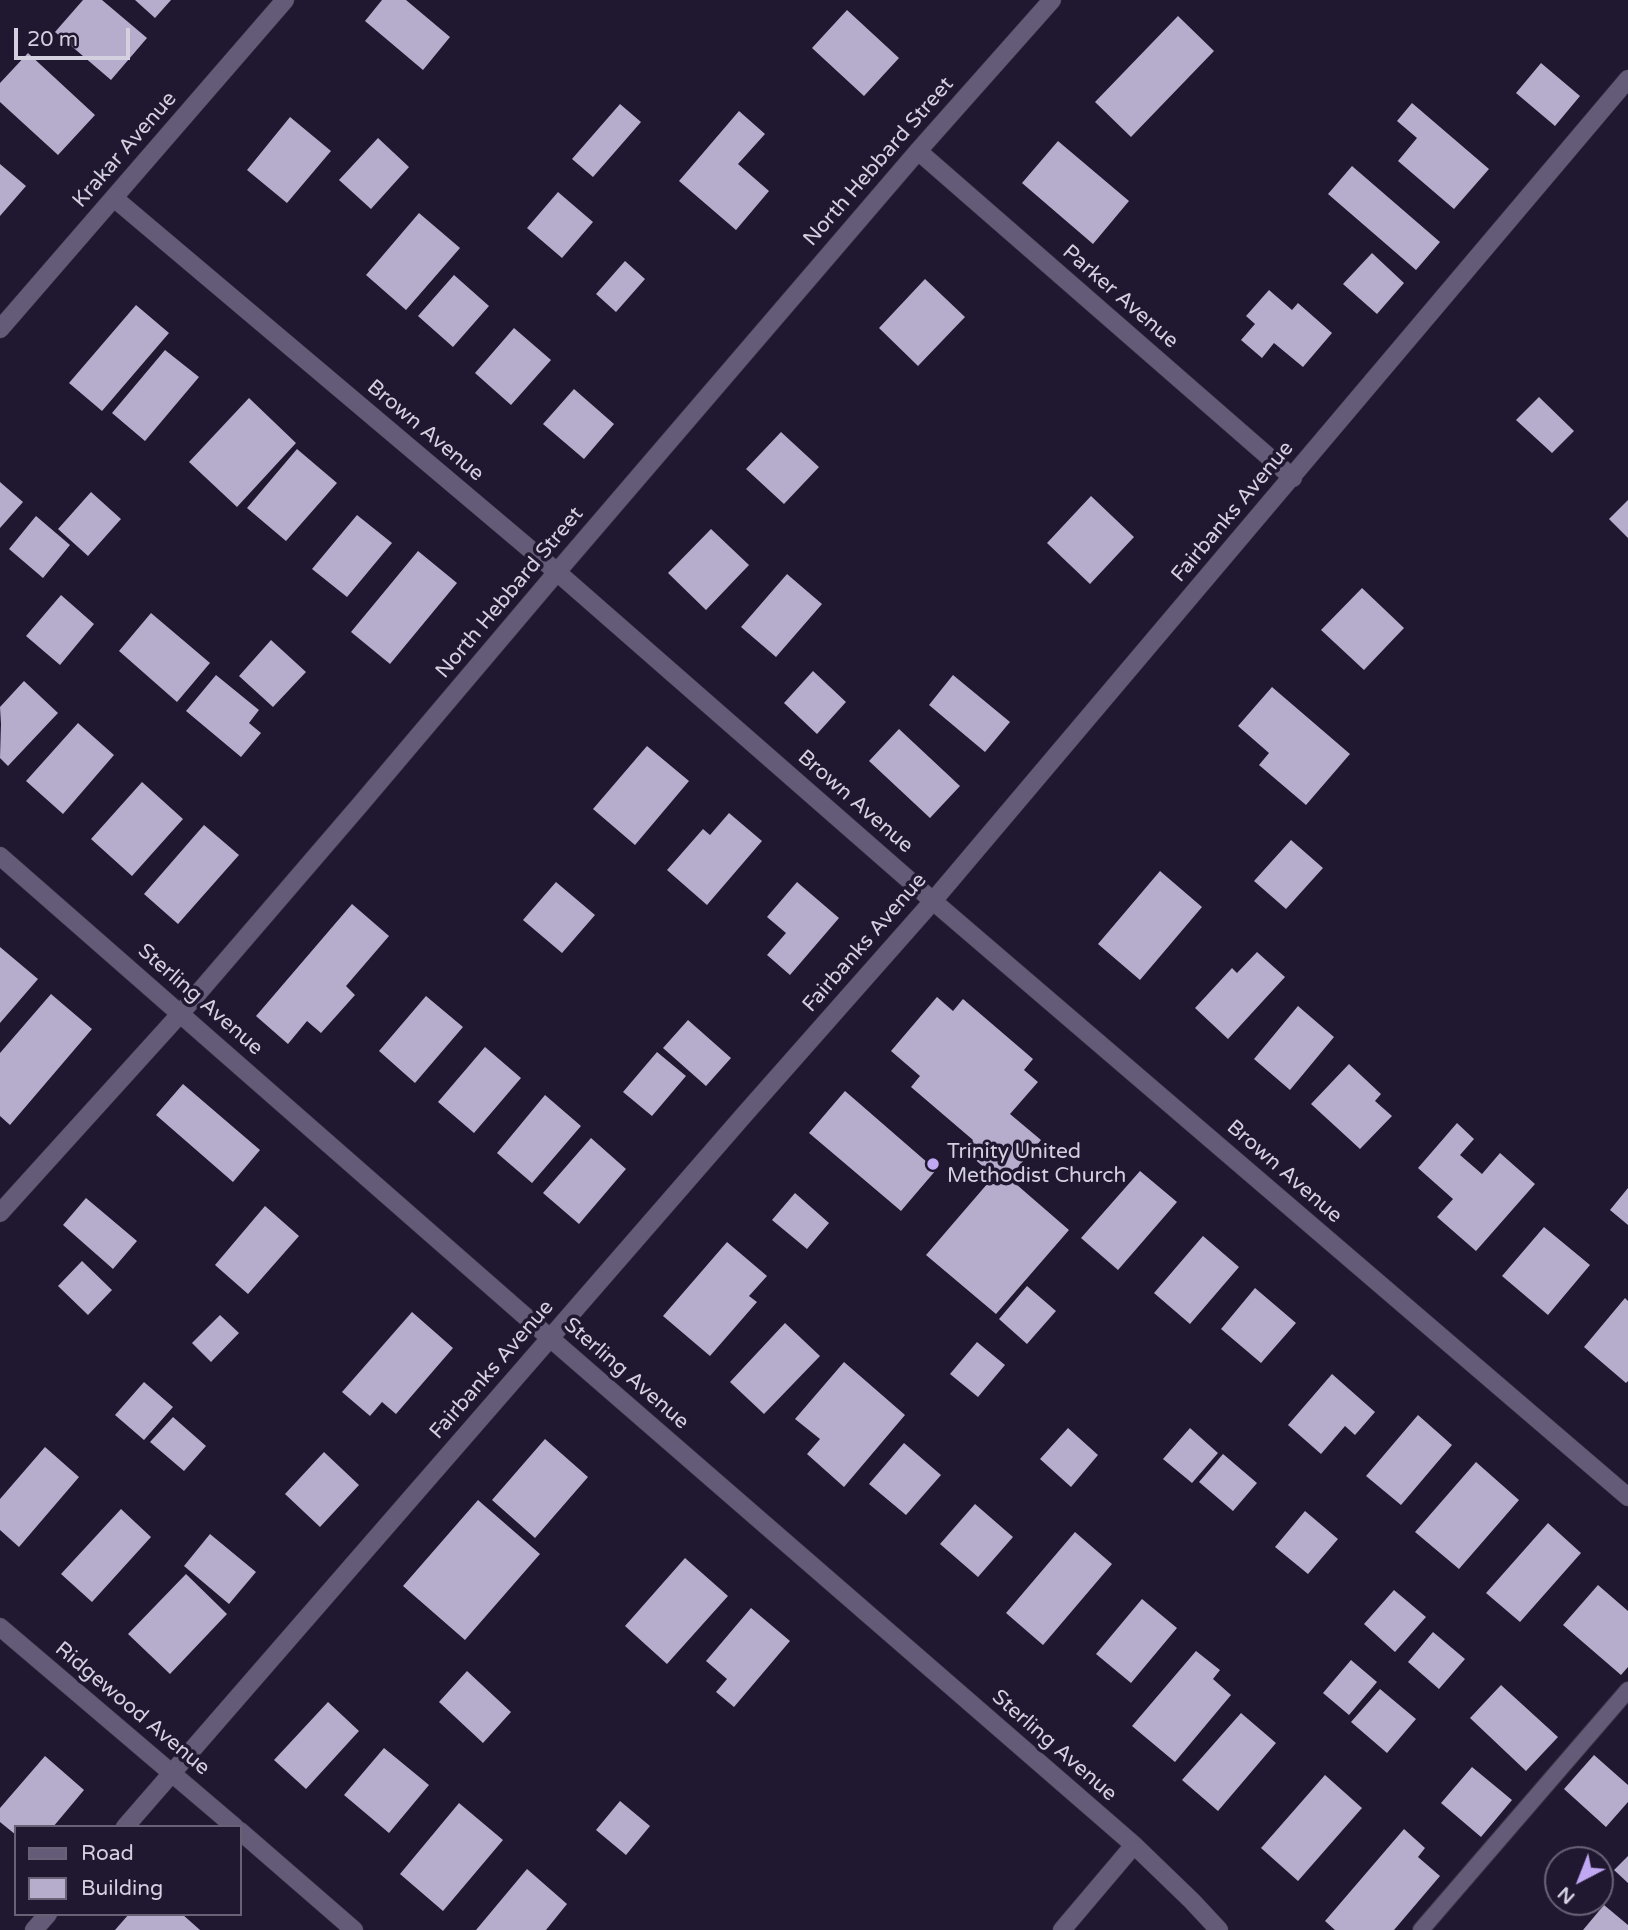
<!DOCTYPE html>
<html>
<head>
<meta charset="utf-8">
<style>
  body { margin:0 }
  #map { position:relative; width:1628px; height:1930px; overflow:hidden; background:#201830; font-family:"Varela Round",sans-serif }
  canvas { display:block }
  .legend { position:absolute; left:14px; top:1825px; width:228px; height:91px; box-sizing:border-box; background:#201830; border:2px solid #686276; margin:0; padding:9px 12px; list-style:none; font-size:21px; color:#d4d0e0 }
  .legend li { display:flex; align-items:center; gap:14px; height:35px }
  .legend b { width:35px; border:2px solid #686276 }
  .north { position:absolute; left:1544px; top:1846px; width:70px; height:70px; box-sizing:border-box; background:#201830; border:2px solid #686276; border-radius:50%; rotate:222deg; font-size:19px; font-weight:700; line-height:28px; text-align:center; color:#d4d0e0 }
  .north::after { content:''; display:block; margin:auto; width:24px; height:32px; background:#c0a8f3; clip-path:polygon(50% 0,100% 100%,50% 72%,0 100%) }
  .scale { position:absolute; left:14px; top:28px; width:116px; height:32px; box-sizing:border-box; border:4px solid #d4d0e0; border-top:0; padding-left:9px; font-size:21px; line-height:24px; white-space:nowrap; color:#d4d0e0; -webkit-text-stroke:5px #201830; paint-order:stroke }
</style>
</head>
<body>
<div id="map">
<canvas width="1628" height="1930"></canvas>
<ul class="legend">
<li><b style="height:9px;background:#635b77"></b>Road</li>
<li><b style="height:19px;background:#b6adcd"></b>Building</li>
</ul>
<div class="north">N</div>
<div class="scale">20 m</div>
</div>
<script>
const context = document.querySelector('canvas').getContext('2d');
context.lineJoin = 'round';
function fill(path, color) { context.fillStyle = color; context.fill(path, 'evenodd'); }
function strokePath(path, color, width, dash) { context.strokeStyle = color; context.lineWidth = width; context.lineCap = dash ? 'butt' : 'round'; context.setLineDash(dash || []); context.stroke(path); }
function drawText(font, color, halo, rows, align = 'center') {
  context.font = font + ' "Varela Round",sans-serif'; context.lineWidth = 7; context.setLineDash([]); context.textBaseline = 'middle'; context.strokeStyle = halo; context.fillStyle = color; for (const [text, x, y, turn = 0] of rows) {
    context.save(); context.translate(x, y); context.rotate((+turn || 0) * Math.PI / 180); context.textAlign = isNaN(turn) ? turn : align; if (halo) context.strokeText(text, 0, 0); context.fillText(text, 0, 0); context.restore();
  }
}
fill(new Path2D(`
  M 83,0 L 102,0 L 147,38 L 111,80 L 55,32 Z
  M 135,0 L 171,0 L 155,18 Z
  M 382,0 L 406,0 L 450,37 L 423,70 L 365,21 Z
  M 847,10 L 899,58 L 864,96 L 812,48 Z
  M 1178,16 L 1214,51 L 1131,137 L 1095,102 Z
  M 28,53 L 95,115 L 58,155 L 0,102 L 0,83 Z
  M 1541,63 L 1580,96 L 1555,126 L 1516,93 Z
  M 1412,103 L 1489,169 L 1454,209 L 1398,161 L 1417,138 L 1397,121 Z
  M 620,104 L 641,122 L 593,177 L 572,159 Z
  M 739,111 L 765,134 L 738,164 L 769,191 L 736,230 L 679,181 Z
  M 290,117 L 331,151 L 287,203 L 247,170 Z
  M 378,138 L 409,167 L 371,209 L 339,180 Z
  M 1058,141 L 1129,201 L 1093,244 L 1022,183 Z
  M 0,164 L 26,186 L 0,216 Z
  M 1352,166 L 1440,242 L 1416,270 L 1328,194 Z
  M 558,192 L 593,222 L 562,258 L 527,228 Z
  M 419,213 L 460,248 L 406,310 L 366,275 Z
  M 1372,253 L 1404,283 L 1377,314 L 1343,284 Z
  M 625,261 L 645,279 L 616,312 L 596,294 Z
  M 454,275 L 489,306 L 453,347 L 418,316 Z
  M 925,279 L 965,317 L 918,366 L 879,328 Z
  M 1269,290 L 1292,310 L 1298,303 L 1332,333 L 1303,367 L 1274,343 L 1262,358 L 1241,340 L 1255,324 L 1246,316 Z
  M 136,305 L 169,333 L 102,411 L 69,383 Z
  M 514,328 L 551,360 L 511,405 L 475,373 Z
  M 165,350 L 199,377 L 145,441 L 112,413 Z
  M 574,389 L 614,424 L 584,459 L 543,424 Z
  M 1539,397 L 1574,431 L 1552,453 L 1516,420 Z
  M 249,398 L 296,443 L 237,507 L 189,462 Z
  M 781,432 L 819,467 L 784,504 L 746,469 Z
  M 297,449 L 337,483 L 286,541 L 247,508 Z
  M 0,482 L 23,502 L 0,528 Z
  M 91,492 L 121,519 L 88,556 L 58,529 Z
  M 1091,496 L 1134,537 L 1090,584 L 1047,543 Z
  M 1628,500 L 1628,538 L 1609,519 Z
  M 357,515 L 392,543 L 347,597 L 312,569 Z
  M 36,516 L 70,545 L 43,578 L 9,549 Z
  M 711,529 L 749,565 L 706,610 L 668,573 Z
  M 418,551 L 457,583 L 390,664 L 351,632 Z
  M 787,574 L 822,604 L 776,657 L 741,627 Z
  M 1362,588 L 1404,628 L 1364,670 L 1321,630 Z
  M 61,595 L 94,624 L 60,665 L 26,636 Z
  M 151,613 L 210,663 L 177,702 L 119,651 Z
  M 271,640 L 306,672 L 273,707 L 239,676 Z
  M 813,671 L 846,702 L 817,734 L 784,703 Z
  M 216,675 L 259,710 L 249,723 L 261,733 L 241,757 L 186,711 Z
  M 953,675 L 1010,722 L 985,752 L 929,705 Z
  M 24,681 L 58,713 L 8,766 L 0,758 L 1,724 L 0,707 Z
  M 1272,687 L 1350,754 L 1306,805 L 1259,765 L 1269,753 L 1238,726 Z
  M 78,723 L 114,755 L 63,814 L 26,781 Z
  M 899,729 L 960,786 L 930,818 L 869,761 Z
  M 647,746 L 689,781 L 635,845 L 593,809 Z
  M 142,782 L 183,819 L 132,876 L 91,839 Z
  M 729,813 L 762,841 L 707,905 L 667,870 L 703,829 L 710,835 Z
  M 204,825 L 239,855 L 178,924 L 144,894 Z
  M 1291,840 L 1323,868 L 1286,909 L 1254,881 Z
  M 1160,871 L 1202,907 L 1140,980 L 1098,944 Z
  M 556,882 L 595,915 L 562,953 L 523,920 Z
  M 797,882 L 839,918 L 790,975 L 767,955 L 786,933 L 767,917 Z
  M 352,904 L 389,936 L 346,986 L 355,995 L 321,1033 L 307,1021 L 288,1044 L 256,1016 Z
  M 0,947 L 38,979 L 0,1023 Z
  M 1257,952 L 1285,977 L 1228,1039 L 1195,1008 L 1232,968 L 1237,973 Z
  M 51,994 L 92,1029 L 10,1125 L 0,1116 L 0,1053 Z
  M 426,996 L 463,1027 L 415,1083 L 379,1051 Z
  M 937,997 L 953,1011 L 963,999 L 1033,1059 L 1024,1070 L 1038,1082 L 1010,1114 L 1041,1140 L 1009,1178 L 1069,1230 L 996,1314 L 926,1255 L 994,1176 L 964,1150 L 973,1140 L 911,1087 L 920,1076 L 891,1051 Z
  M 1298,1006 L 1334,1037 L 1290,1090 L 1254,1059 Z
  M 688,1020 L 731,1058 L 706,1086 L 663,1048 Z
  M 485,1047 L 521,1078 L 474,1133 L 438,1102 Z
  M 657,1052 L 686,1076 L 652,1116 L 623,1092 Z
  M 1349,1064 L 1381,1094 L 1375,1101 L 1392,1116 L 1360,1149 L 1311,1104 Z
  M 183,1084 L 260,1150 L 233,1182 L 156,1115 Z
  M 845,1091 L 936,1170 L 901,1211 L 809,1133 Z
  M 545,1095 L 581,1126 L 532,1183 L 497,1153 Z
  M 1457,1123 L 1474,1139 L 1460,1155 L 1482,1174 L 1500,1153 L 1535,1184 L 1476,1251 L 1437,1217 L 1453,1199 L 1418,1168 Z
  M 591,1138 L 626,1169 L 579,1224 L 543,1193 Z
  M 1140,1171 L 1177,1202 L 1118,1270 L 1081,1238 Z
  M 1628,1188 L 1628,1225 L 1610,1210 Z
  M 795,1193 L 829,1223 L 807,1249 L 772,1220 Z
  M 86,1198 L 137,1241 L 113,1269 L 63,1225 Z
  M 265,1206 L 299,1236 L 248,1294 L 215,1265 Z
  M 1544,1227 L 1590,1265 L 1548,1315 L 1502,1276 Z
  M 1203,1236 L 1239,1267 L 1190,1324 L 1154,1293 Z
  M 727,1242 L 767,1276 L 749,1296 L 757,1302 L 710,1356 L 663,1316 Z
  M 82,1261 L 112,1290 L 88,1315 L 58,1286 Z
  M 1027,1286 L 1056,1311 L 1027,1344 L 999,1319 Z
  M 1255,1288 L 1296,1323 L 1261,1363 L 1221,1329 Z
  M 1625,1298 L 1628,1301 L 1628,1381 L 1626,1383 L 1584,1347 Z
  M 412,1312 L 453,1348 L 396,1414 L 382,1402 L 370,1416 L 342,1392 Z
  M 220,1315 L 239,1333 L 211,1362 L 192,1343 Z
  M 785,1323 L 820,1356 L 764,1414 L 730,1382 Z
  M 977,1342 L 1005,1365 L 978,1397 L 950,1374 Z
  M 844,1362 L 905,1415 L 844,1487 L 807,1454 L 820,1439 L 795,1419 Z
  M 1332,1374 L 1375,1412 L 1355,1435 L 1345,1426 L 1321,1454 L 1288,1425 Z
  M 144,1382 L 173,1407 L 144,1440 L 115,1415 Z
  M 1418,1415 L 1452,1445 L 1401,1505 L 1366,1476 Z
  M 173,1417 L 206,1446 L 184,1471 L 150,1442 Z
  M 1068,1428 L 1098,1455 L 1071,1487 L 1040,1459 Z
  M 1190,1428 L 1218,1453 L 1192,1483 L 1163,1459 Z
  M 545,1439 L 588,1477 L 535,1538 L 492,1500 Z
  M 904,1443 L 941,1475 L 906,1515 L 869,1484 Z
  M 45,1447 L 79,1477 L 19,1547 L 0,1530 L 0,1499 Z
  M 324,1452 L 359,1485 L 320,1527 L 285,1494 Z
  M 1223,1454 L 1257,1483 L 1233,1511 L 1199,1482 Z
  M 1476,1462 L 1519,1500 L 1459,1569 L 1415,1532 Z
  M 478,1500 L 540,1554 L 465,1640 L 403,1586 Z
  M 975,1504 L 1013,1537 L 978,1577 L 940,1544 Z
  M 121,1509 L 151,1537 L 92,1602 L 61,1574 Z
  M 1305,1511 L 1338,1539 L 1308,1574 L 1275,1547 Z
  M 1548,1523 L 1581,1553 L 1520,1622 L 1486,1593 Z
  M 1075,1532 L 1112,1564 L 1043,1645 L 1006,1613 Z
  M 210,1534 L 256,1572 L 229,1604 L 184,1566 Z
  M 685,1558 L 728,1596 L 667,1664 L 625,1626 Z
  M 186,1574 L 227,1614 L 170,1674 L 128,1634 Z
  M 1598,1585 L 1628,1611 L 1628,1667 L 1621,1675 L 1563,1625 Z
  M 1394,1590 L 1426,1617 L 1395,1652 L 1364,1624 Z
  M 1142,1599 L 1177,1628 L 1131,1683 L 1096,1654 Z
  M 751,1608 L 790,1641 L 734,1707 L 716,1692 L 727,1679 L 706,1661 Z
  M 1433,1632 L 1465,1659 L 1439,1689 L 1408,1662 Z
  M 1196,1651 L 1220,1670 L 1213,1679 L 1231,1695 L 1175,1762 L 1132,1726 Z
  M 1351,1660 L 1377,1682 L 1349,1715 L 1323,1693 Z
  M 467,1671 L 511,1712 L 483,1743 L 439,1702 Z
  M 1501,1685 L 1558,1737 L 1526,1771 L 1470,1718 Z
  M 1380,1689 L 1416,1719 L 1387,1753 L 1351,1722 Z
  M 328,1702 L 359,1731 L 306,1789 L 274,1760 Z
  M 1241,1713 L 1276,1743 L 1218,1811 L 1182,1780 Z
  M 384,1748 L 429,1785 L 389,1833 L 344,1795 Z
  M 1594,1755 L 1628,1785 L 1628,1802 L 1606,1827 L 1564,1789 Z
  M 45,1756 L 84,1790 L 53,1827 L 16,1827 L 16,1835 L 0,1822 L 0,1808 Z
  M 1472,1767 L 1512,1800 L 1481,1837 L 1441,1803 Z
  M 1325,1775 L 1362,1808 L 1298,1881 L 1261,1848 Z
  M 620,1801 L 650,1826 L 626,1855 L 596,1830 Z
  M 459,1803 L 503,1840 L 443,1911 L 400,1874 Z
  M 1404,1829 L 1425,1848 L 1418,1857 L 1440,1876 L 1394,1930 L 1335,1930 L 1325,1921 Z
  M 1628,1856 L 1628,1883 L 1614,1870 Z
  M 527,1869 L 567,1904 L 546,1930 L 476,1930 Z
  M 1604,1905 L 1628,1925 L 1628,1930 L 1583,1930 Z
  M 129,1914 L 182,1914 L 200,1930 L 115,1930 Z`), '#b6adcd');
const service = new Path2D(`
  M 1421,1930 L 1628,1690`);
const minor = new Path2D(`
  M 918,151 L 1293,478
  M 114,198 L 557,572 L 933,901 L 1628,1497
  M 0,329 L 285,0
  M 0,856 L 550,1338 L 1134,1845 L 1192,1901 L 1219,1930
  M 0,1213 L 181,1013 L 359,806 L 557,572 L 918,151 L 1052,0
  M 0,1627 L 235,1827
  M 125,1827 L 744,1115 L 933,901 L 1628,79
  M 240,1831 L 354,1930
  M 34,1930 L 48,1914
  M 1062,1930 L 1134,1845`);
strokePath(service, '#3a3447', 18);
strokePath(minor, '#3a3447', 19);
strokePath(service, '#635b77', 16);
strokePath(minor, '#635b77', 18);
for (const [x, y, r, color] of [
  [933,1164,7,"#c0a8f3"]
]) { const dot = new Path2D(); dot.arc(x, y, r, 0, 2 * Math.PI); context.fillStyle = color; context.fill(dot); strokePath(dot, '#201830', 2.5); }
drawText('21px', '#d4d0e0', '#201830', [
  ["Krakar Avenue",125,150,-49],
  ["North Hebbard Street",879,162,-49],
  ["Parker Avenue",1120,297,41],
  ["Brown Avenue",425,431,40],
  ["Fairbanks Avenue",1233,512,-50],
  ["North Hebbard Street",510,593,-50],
  ["Brown Avenue",855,802,41],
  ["Fairbanks Avenue",865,943,-49],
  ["Sterling Avenue",200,1000,41],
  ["Brown Avenue",1284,1172,41],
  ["Fairbanks Avenue",492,1370,-49],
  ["Sterling Avenue",626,1374,41],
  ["Ridgewood Avenue",132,1709,40],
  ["Sterling Avenue",1054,1746,41]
]);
drawText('21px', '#d4d0e0', '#201830', [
  ["Trinity United",947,1152],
  ["Methodist Church",947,1176]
], 'left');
</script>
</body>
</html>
